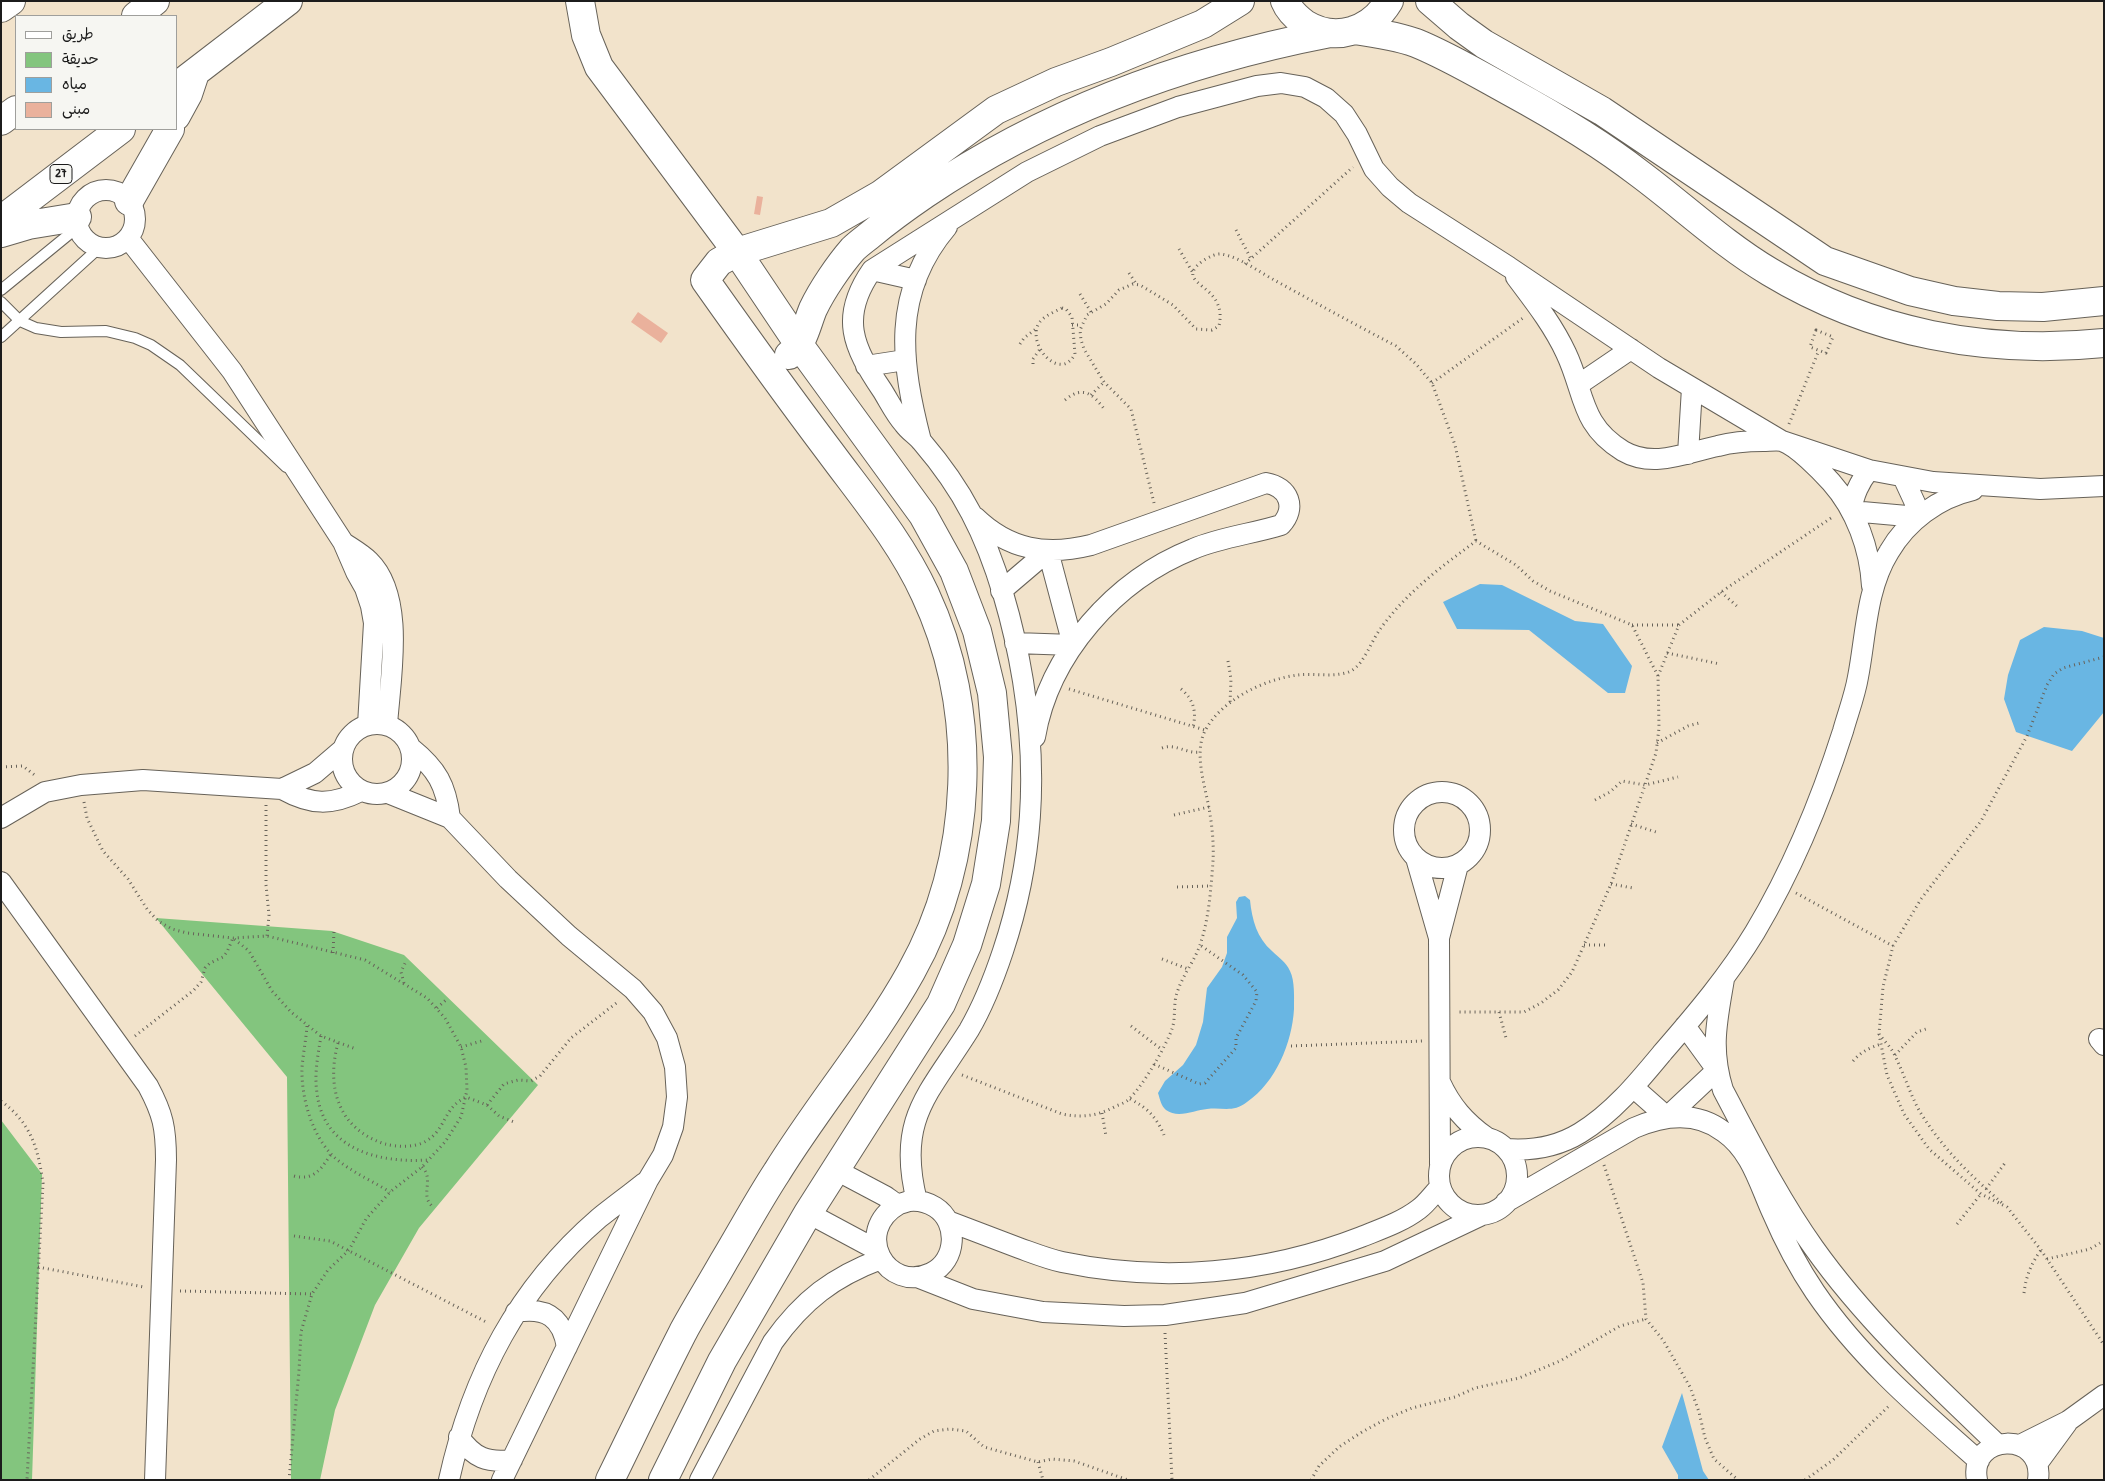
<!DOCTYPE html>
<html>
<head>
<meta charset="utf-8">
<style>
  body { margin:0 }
  #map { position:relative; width:2105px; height:1481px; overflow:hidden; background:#f2e3cb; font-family:"Patrick Hand","Playpen Sans Arabic",sans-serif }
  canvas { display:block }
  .frame { position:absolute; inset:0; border:2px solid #1c1c1c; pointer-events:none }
  .legend { position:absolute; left:15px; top:15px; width:162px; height:115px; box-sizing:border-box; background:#f6f6f2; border:1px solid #9f9f9c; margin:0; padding:6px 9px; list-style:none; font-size:15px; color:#1c1c1c }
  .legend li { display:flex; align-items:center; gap:10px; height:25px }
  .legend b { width:25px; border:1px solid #9f9f9c }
</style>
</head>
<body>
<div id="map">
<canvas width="2105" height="1481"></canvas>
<div class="frame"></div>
<ul class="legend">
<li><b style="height:6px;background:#fff"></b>طريق</li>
<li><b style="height:14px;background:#83c57e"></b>حديقة</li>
<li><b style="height:14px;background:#69b6e3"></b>مياه</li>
<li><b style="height:14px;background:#eab19c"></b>مبنى</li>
</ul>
</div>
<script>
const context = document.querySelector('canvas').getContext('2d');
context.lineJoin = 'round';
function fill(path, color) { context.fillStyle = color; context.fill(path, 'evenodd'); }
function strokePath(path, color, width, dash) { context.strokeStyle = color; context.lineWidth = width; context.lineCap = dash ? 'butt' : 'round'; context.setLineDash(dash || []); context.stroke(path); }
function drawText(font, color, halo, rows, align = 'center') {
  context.font = font + ' "Patrick Hand",sans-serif'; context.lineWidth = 4.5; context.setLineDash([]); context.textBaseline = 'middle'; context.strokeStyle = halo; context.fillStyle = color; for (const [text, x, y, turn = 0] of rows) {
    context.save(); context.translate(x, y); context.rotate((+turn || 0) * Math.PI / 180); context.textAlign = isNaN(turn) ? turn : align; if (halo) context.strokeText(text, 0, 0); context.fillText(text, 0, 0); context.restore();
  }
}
fill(new Path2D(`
  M 156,918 L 332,931 L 404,955 L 538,1085 L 419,1228 L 375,1305 L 335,1410 L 320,1480 L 291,1480 L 287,1077 Z
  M 1,1120 L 42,1174 L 32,1480 L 1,1480 Z`), '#83c57e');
fill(new Path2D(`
  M 1480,584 L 1502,585 L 1575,621 L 1603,624 L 1632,666 L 1625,693 L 1608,693 L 1529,630 L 1457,629 L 1443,602 Z
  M 2044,627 L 2082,631 L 2104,638 L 2104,712 L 2072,751 L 2016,732 L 2004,699 L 2008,675 L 2020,640 Z
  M 1245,896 L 1250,900 C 1252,920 1257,938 1272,951 C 1279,958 1286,962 1290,971 C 1295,981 1294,998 1294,1009 C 1292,1043 1276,1082 1247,1102 C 1233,1113 1223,1107 1207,1109 C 1195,1110 1178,1119 1166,1110 C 1161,1106 1160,1099 1158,1093 L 1165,1081 L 1183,1065 L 1196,1045 L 1203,1022 L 1207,988 L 1222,967 L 1227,953 L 1227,937 L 1237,918 L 1236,902 L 1239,897 Z
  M 1682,1393 L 1703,1471 L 1709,1480 L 1678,1480 L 1678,1475 L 1662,1447 Z`), '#69b6e3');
fill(new Path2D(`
  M 757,196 L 763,197 L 760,215 L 754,214 Z
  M 638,312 L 668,333 L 661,343 L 631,322 Z`), '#eab19c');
const lane = new Path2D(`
  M 1,290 L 78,227
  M 1,302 L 20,321 L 36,328 L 61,332 L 106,331 L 135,338 L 151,345 L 180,365 L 286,467
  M 1,337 L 100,247`);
const street = new Path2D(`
  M77 219a29 29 0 1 1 58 0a29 29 0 1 1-58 0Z
  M 128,238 L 232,371 L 343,542 L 356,572 L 365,588 L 371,606 L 374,623 L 368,725
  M 872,270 L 916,280
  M 1516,277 C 1534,301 1553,325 1566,353 C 1585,393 1580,425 1623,451 C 1654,469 1687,452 1718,446 C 1733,442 1748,441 1763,441 C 1769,441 1777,440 1782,441 C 1797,446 1821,471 1831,482 C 1856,510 1870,549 1872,586
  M 866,366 L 905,360
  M 1578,385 L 1631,349
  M 921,441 C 901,363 891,293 947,227
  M 1688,454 L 1692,388
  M 1869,470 C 1859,483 1854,494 1851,511 L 1918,517 L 1915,503 L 1903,477
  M 975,517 C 1009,550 1046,556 1091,545 L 1266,483 C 1289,487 1297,508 1281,525 C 1252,534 1221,537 1193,549 C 1115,580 1049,654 1035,737
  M 344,543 C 353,549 362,554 369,561 C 406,597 390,679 387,725
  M 1001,591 L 1048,551 L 1073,645 L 1015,643
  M342 759a35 35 0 1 1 70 0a35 35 0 1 1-70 0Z
  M 411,748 C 437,769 446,785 450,818
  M 282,789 C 311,805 331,806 361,791
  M1404 830a38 38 0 1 1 76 0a38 38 0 1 1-76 0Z
  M 388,793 L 450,818 L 508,879 L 569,936 L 633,989 L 653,1012 L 667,1038 L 675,1067 L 677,1097 L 673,1127 L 663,1155 L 648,1180 L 502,1480
  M 1,818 L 45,792 L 81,785 L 143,780 L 282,789 L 315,773 L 343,749
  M 1416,858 L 1439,938
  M 1,882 L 148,1086 C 163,1114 166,1128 166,1160 L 155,1480
  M 1724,979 C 1717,1021 1710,1048 1723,1090 C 1751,1143 1779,1199 1814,1248 C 1866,1321 1932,1382 1997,1444
  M 2099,1039 L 2104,1045
  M 1440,1082 C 1451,1106 1465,1122 1486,1137
  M 1633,1087 L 1667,1117 L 1717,1070 L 1685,1026
  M1439 1176a39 39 0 1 1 78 0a39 39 0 1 1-78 0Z
  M 1506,1149 C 1532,1151 1557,1147 1580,1133 C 1613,1113 1639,1081 1663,1052 C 1696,1014 1729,975 1755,932 C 1792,870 1821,800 1843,731 C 1848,713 1855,695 1858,677 C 1866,636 1866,589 1889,552 C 1907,521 1938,498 1973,490
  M 1440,1164 L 1439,938 L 1458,865
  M 834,1169 C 851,1178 868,1187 885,1196 C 888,1198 894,1203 898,1204 C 901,1204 906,1202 909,1201 C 918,1200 927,1202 935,1207 C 959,1222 957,1261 931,1273 C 887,1294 851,1232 899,1204
  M 917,1201 C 896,1119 929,1094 969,1030 C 983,1006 994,978 1003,951 C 1033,861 1038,774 1023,681 C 1014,626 997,562 971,513 C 958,488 940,463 922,442 C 916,435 909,431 904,424 C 895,414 889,401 882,390 C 853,347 839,317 872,270 L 1027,172 L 1100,136 L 1178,107 L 1257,86 L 1281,83 L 1305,87 L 1326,98 L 1344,114 L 1357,134 L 1374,169 L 1390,187 L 1409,203 L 1509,267 L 1659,368 L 1782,441 L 1869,470 L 1933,482 L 2040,489 L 2104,486
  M 1506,1202 L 1634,1128 C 1664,1115 1697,1111 1724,1132 C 1751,1151 1759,1183 1772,1212 C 1784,1240 1798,1267 1815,1292 C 1860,1358 1920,1409 1979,1461
  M 808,1213 L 877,1250
  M 948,1221 C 972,1230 995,1239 1019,1248 C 1033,1253 1048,1259 1062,1262 C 1162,1283 1266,1274 1361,1237 C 1381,1229 1402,1222 1419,1209 C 1427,1203 1433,1194 1440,1187
  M 917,1277 L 973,1299 L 1043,1312 L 1124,1316 L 1165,1315 L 1245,1303 L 1385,1261 L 1482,1215
  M 516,1312 C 546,1307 562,1317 567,1347
  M 459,1437 C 474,1458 487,1463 512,1460
  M 2020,1445 L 2068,1421 L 2104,1395
  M 2037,1464 L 2067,1423
  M 449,1480 C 472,1376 518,1288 599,1218 C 614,1206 629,1195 644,1183
  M 700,1480 L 773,1342 C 803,1300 833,1277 881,1259
  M 1977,1480 C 1968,1433 2045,1430 2038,1480`);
const secondary = new Path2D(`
  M 580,1 L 586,35 L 599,67 L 737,252 L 800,346 L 923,515 L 954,571 L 977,631 L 992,693 L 998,757 L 996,821 L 986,884 L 967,945 L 941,1004 L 808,1213 L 722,1361 L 663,1480
  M 1285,1 C 1289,11 1297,18 1305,24 C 1336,43 1371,31 1389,1
  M 1430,1 L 1459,26 L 1484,44 L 1602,111 L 1825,261 L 1910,291 L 1954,301 L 1998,306 L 2043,307 L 2104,301
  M 1354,30 C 1375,33 1396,36 1416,43 C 1448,56 1478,74 1509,91 C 1553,115 1600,143 1640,174 C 1683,206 1723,244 1770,272 C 1871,333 1987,355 2104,343
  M 789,355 C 804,343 806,326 813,309 C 822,290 839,265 853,249 C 858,244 865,239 870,235 C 888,220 906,207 925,194 C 1048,111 1185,61 1330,33
  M 610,1480 C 634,1431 658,1381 683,1332 C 696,1308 711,1284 724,1261 C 742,1231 758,1201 777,1172 C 819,1104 872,1042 911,972 C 974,860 980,711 925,594 C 901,542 864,498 830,452 C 787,395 746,338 705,280 L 719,262 L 737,252 L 831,223 L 880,195 L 996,110 L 1056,82 L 1111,62 L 1203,24 L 1240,1`);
const primary = new Path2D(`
  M 176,87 L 288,1
  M 176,116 L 188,94 L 195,73
  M 129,201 L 170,129
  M 1,220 L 121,129
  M 1,233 L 28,225 L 77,217`);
const highway = new Path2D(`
  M 1,8 L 11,1
  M 136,16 L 155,1
  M 1,121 L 16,110`);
strokePath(lane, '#676259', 12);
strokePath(street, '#676259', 22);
strokePath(secondary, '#676259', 30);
strokePath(primary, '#676259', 30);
strokePath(highway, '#676259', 30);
strokePath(new Path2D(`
  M 1236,230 L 1251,259
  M 1179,249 L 1193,273
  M 1245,264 L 1353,167
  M 1129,273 L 1137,285
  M 1080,294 L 1091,312
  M 1062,308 L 1066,309 L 1072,317 L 1075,354 C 1060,383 1026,344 1039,323 C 1044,316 1054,312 1062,308 Z
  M 1072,325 L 1082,325
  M 1816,330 L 1833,337 L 1826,353 L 1810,347 Z
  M 1020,344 L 1024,338 L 1037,328
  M 1033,364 L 1033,359 L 1040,349
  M 1432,383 L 1523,318
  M 1091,395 L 1104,382
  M 1065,400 C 1083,385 1093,394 1105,410
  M 1789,424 L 1819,350
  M 1154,503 L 1131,409 L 1104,382 L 1084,349 L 1081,340 L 1080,330 L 1087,315 L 1106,304 L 1119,290 L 1133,284 L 1140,285 L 1173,305 L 1196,329 L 1212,330 L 1219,326 C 1227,290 1190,287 1193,272 C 1195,264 1213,253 1221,254 C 1240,257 1259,272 1276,281 C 1316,303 1356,325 1396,346 L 1416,364 L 1432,383 L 1455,445 L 1476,541
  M 1721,592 L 1739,608
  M 1632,625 L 1679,625
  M 1667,653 L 1720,664
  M 2104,657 L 2063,668 L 2054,674 L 2047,685 L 2027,736 L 1981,821 L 1921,899 L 1893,946 L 1883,987 L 1879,1034 L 1887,1075 L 1904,1114 L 1929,1149 L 1981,1194 L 2007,1207 L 2041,1250 L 2104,1345
  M 1228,661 L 1231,679 L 1230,704
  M 1658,676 L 1679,625 L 1721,592 L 1834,516
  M 1069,689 L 1205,730
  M 1181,689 C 1193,699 1197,711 1193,727
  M 1657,743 L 1688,726 L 1699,723
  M 1162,748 C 1176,743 1186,754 1200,752
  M 1,767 L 23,766 L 37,777
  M 1595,800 L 1610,792 L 1622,781 L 1645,785 L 1678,777
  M 84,802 L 87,818 L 103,851 L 128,879 L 147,909 L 158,921 L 172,929 L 187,933 L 233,938 L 267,936 L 365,960 L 427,998 L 445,1018 L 461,1047 L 466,1067 L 467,1090 L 461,1117 L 445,1142 L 422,1167 L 390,1192 L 366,1219 L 349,1250 L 328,1270 L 312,1294 L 301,1332 L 299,1371 L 289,1480
  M 266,805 L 266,885 L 269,915 L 267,936
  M 1174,815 L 1209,807
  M 1631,824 L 1656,832
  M 1611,884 L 1633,888
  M 1177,887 L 1210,886
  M 1796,893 L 1893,946
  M 1584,945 L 1607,945
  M 333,953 L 334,931
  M 1162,959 L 1188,969
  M 404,983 L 401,972 L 406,961
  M 437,1008 L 447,999
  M 1499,1012 L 1506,1038
  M 307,1026 C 306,1040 303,1054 302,1068 C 301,1100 314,1143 340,1162 C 356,1174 374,1182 390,1192
  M 1131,1026 L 1161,1049
  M 1879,1034 C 1884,1041 1892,1048 1895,1056 C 1904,1074 1910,1094 1920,1112 C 1943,1149 1970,1175 2002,1203
  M 135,1036 L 194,990 L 201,982 L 205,968 L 210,963 L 223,957 L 227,952 L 233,938 L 249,951 L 272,991 L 291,1012 L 321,1036 L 356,1049
  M 321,1036 C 318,1055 314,1074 317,1093 C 324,1151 380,1163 428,1160
  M 338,1043 C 326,1087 338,1129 385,1144 C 397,1147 415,1148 426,1141 C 446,1130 443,1108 466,1097 L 487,1105 L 499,1116 L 514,1122
  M 1291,1046 L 1423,1041
  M 461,1047 L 485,1040
  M 1895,1055 L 1917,1032 L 1926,1029
  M 1853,1061 C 1861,1052 1869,1048 1881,1044
  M 1154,1064 L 1199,1084 L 1205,1083 L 1236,1048 L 1236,1038 L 1256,1001 L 1257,992 L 1243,975 L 1200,945
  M 962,1075 L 1062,1114 C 1082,1118 1098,1116 1116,1106 C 1121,1104 1127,1102 1130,1098 C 1144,1084 1165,1048 1172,1029 C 1176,1018 1173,1004 1177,993 C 1182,976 1194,962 1200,945 C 1209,919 1211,888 1213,861 C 1214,844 1212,825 1209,808 C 1205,786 1193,751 1206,729 C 1223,699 1265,679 1298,675 C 1314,673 1336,678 1351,671 C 1365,663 1371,641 1381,628 C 1407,592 1441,567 1476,541 L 1516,565 L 1533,581 L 1550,591 L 1632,625 L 1658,676 L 1659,728 L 1656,753 L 1611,884 L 1572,972 L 1558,990 L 1541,1003 L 1524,1012 L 1457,1012
  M 1130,1099 C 1147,1108 1156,1116 1164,1135
  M 1,1101 C 31,1123 38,1148 43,1183 L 27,1480
  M 487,1105 L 504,1084 L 518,1080 L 531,1081 L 540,1076 L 571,1038 L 619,1001
  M 1102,1113 L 1106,1136
  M 1604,1165 L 1643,1283 L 1646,1319 L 1663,1340 L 1690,1387 L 1699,1412 L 1705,1438 L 1714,1459 L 1738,1480
  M 422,1167 C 435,1180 419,1195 433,1207
  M 294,1176 C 314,1181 321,1169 331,1154
  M 1986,1189 L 2005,1163
  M 1957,1224 L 1981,1194
  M 294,1236 L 330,1241 L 488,1323
  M 2047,1259 L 2090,1249 L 2100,1243
  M 38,1267 L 144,1287
  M 180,1291 L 312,1294
  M 2024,1293 C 2026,1276 2031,1264 2041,1250
  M 1165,1333 L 1172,1480
  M 1038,1462 L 1043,1480
  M 869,1480 L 920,1439 L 934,1431 L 950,1429 L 966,1431 L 984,1447 L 1038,1462 L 1052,1459 L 1074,1461 L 1128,1480
  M 1311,1480 L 1319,1466 L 1339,1447 L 1362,1432 L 1386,1419 L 1412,1408 L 1455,1397 L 1475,1388 L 1519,1378 L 1560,1361 L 1620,1326 L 1646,1319
  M 1805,1480 L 1833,1460 L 1891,1404`), '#676259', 3, [1, 4]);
strokePath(lane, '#fff', 10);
strokePath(street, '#fff', 20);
strokePath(secondary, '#fff', 28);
strokePath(primary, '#fff', 28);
strokePath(highway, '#fff', 28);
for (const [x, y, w] of [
  [61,174,22]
]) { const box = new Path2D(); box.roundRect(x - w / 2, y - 9.5, w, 19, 4); context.fillStyle = '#f6f6f2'; context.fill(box); strokePath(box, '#1c1c1c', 1); }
drawText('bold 12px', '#1c1c1c', null, [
  ["27",61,174]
]);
</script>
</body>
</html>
